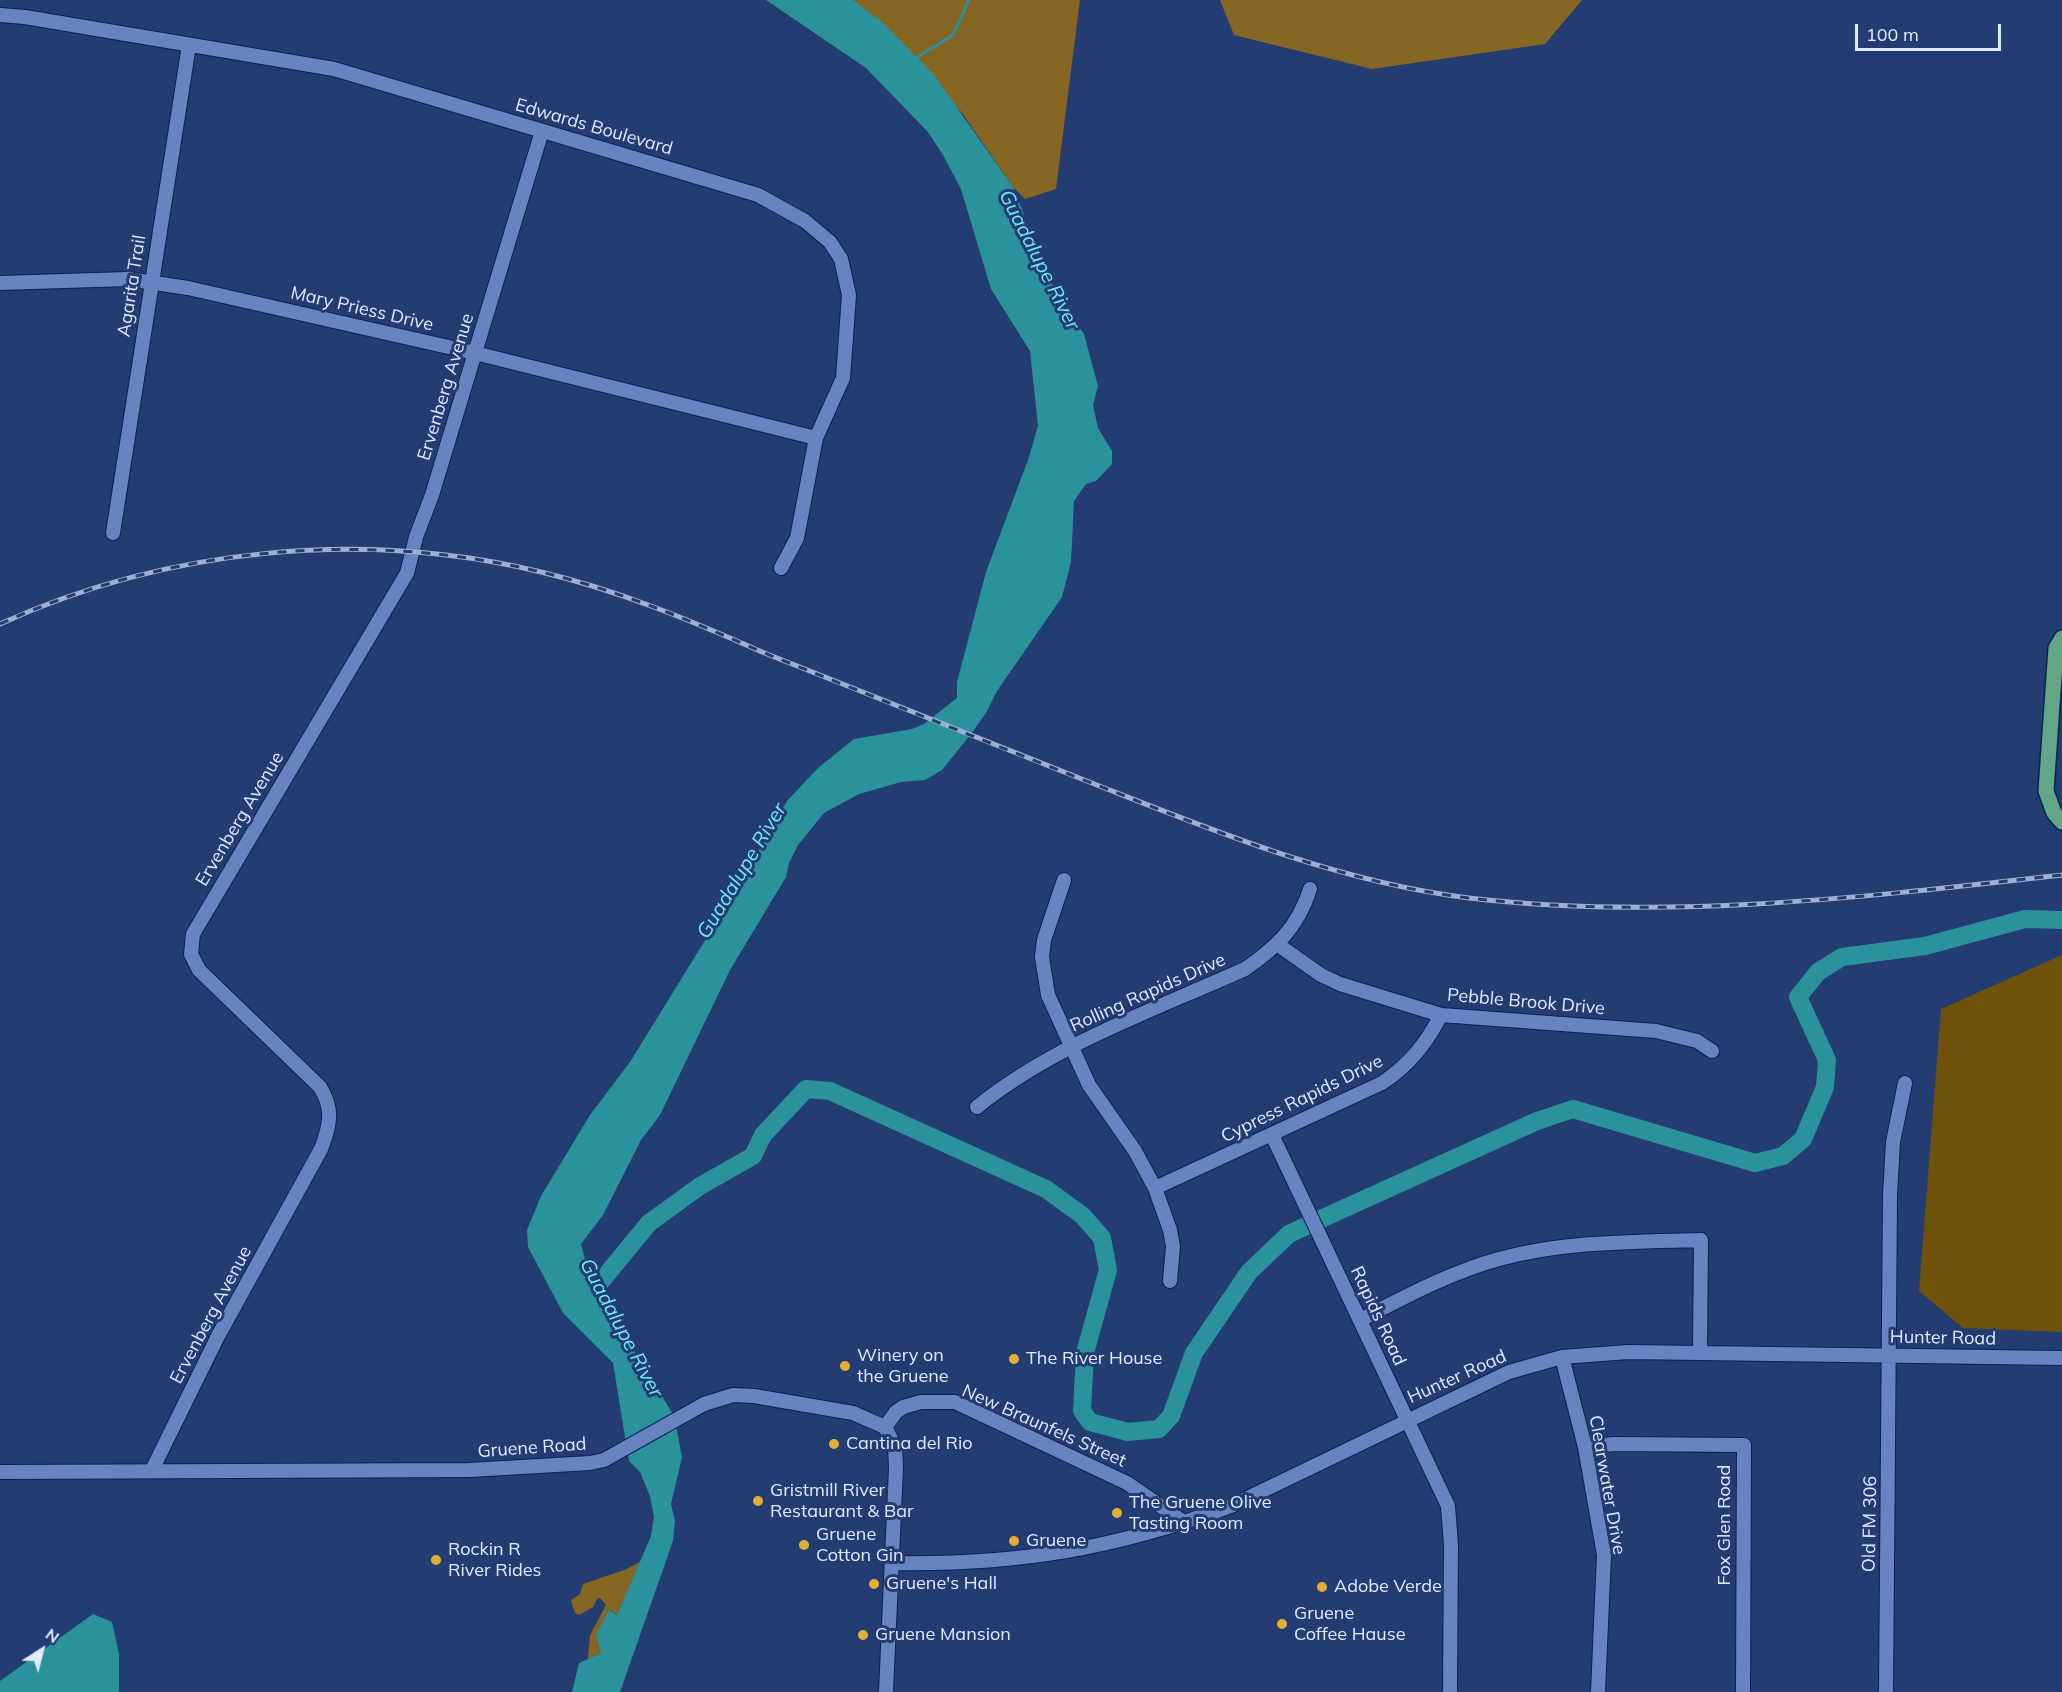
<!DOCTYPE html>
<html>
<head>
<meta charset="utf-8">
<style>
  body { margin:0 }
  #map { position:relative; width:2062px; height:1692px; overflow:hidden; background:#233c72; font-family:Mulish,sans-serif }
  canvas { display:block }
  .north { position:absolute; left:12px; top:1620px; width:60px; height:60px; -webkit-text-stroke:4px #233c72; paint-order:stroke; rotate:36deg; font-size:16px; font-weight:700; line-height:24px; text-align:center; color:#e1ebff }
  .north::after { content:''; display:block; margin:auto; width:21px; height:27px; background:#e1ebff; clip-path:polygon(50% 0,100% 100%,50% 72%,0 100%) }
  .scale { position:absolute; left:1855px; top:24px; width:146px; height:27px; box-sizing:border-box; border:3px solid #e1ebff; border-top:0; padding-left:8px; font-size:18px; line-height:21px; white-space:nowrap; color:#e1ebff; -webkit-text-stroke:4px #233c72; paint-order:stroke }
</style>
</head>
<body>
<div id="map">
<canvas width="2062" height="1692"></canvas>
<div class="north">N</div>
<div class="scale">100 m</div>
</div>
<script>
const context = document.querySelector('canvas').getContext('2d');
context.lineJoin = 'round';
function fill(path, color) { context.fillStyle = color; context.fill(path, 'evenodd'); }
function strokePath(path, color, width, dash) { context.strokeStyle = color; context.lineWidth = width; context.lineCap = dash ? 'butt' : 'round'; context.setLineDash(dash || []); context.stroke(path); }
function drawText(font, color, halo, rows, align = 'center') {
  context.font = font + ' Mulish,sans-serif'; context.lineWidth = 6; context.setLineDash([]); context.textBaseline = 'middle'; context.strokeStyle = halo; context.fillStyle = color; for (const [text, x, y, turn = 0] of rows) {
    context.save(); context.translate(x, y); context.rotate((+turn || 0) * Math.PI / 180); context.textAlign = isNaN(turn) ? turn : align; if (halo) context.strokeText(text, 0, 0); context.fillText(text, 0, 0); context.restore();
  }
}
fill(new Path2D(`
  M 2062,955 L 2062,1332 L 1963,1328 L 1919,1291 L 1941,1009 Z`), '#6e520c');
fill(new Path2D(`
  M 853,0 L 1080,0 L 1056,189 L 1025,199 L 1013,187 L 962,113 Z
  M 1220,0 L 1582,0 L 1545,44 L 1372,69 L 1234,35 Z
  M 641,1561 L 617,1615 L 610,1610 L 601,1653 L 588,1659 L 590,1635 L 606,1605 L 600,1598 L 597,1599 L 593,1607 L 579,1615 L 575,1613 L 571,1600 L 580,1594 L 583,1584 L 627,1569 Z`), '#856623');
fill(new Path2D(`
  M 766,0 L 853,0 L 882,22 L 934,75 L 1013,187 L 1050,281 L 1084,334 L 1098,386 L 1093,405 L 1098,428 L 1112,451 L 1112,464 L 1096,481 L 1086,484 L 1074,501 L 1071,562 L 1062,597 L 997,691 L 986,713 L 971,734 L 942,770 L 925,780 L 901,782 L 859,794 L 824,813 L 798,845 L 789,863 L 786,877 L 730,970 L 660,1115 L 641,1140 L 603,1215 L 581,1244 L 590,1278 L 674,1416 L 682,1457 L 671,1504 L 675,1521 L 673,1541 L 620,1692 L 572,1692 L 579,1663 L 601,1653 L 596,1635 L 609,1610 L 617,1615 L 651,1536 L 654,1517 L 650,1496 L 640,1472 L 629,1461 L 613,1363 L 563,1313 L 528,1247 L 527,1230 L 541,1196 L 590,1115 L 630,1062 L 741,882 L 787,801 L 818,768 L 854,739 L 912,729 L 924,724 L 957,698 L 957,682 L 986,572 L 1028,460 L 1038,426 L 1030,351 L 991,289 L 961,189 L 943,155 L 928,132 L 866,68 Z
  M 93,1614 L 112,1622 L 119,1654 L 119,1692 L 0,1692 L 0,1681 Z`), '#2a929b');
strokePath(new Path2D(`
  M 916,58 L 953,35 L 969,0`), '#2a929b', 3);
strokePath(new Path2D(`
  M 1321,1219 L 1537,1121 L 1573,1109 L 1755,1163 L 1783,1156 L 1803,1139 L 1825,1087 L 1827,1060 L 1798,997 L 1818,972 L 1842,957 L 1925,946 L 2025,919 L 2062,920
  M 584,1302 L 649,1223 L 700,1186 L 753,1156 L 763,1135 L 806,1089 L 830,1091 L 1046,1189 L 1083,1216 L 1102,1238 L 1108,1270 L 1085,1353 L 1082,1411 L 1090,1422 L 1128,1432 L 1159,1429 L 1171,1416 L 1194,1353 L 1249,1272 L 1289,1234 L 1306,1226`), '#2a929b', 18);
const minor = new Path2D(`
  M 0,15 L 25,17 L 334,69 L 758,195 L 805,221 L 830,242 L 841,259 L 849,295 L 843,378 L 816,438 L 797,538 L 781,568
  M 0,283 L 128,279 L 188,288 L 475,353 L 816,438
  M 113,533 L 189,45
  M 1064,880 L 1044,940 L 1042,957 L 1048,995 L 1089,1085 L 1135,1151 L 1155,1188 L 1170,1230 L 1173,1246 L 1170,1281
  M 1277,944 L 1321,975 L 1340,984 L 1441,1015 L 1656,1031 L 1697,1041 L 1712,1051
  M 977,1107 C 1055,1044 1154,1010 1245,969 C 1277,947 1298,927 1310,889
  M 1272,1135 L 1448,1506 L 1451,1545 L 1450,1692
  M 1155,1188 L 1382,1083 C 1409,1065 1426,1044 1441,1015
  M 1360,1320 C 1405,1297 1451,1272 1499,1259 C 1565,1241 1633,1242 1701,1240 L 1700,1352
  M 1562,1357 L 1585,1447 L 1604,1555 L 1598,1692
  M 885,1427 L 896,1412 L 903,1407 L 921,1402 L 955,1402 L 1127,1483 L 1185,1523
  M 1585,1447 L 1614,1444 L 1744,1445 L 1743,1692
  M 152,1470 L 218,1336 L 321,1149 C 330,1126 334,1109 320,1087 L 199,970 L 191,954 L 193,934 L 407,573 L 416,537 L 432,495 L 542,131
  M 0,1472 L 470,1470 L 590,1463 L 604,1460 L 704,1404 L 733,1395 L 754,1396 L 853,1413 L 885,1427 L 895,1447 L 896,1467 L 886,1692
  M 893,1563 C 1018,1565 1113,1549 1231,1506 L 1509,1372 L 1562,1357 L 1628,1352 L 2062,1358
  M 1886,1692 L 1890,1195 L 1893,1142 L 1905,1083`);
const major = new Path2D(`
  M 2062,638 L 2056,648 L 2046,791 L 2054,813 L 2062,822`);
strokePath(minor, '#0b2154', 16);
strokePath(major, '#0b2154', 18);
strokePath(minor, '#6784c0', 14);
strokePath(major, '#62a685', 15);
const rail = new Path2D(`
  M 0,624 C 167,548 362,529 541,572 C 617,590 690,620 762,652 C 877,698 992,744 1107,789 C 1224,835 1344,883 1469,898 C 1667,921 1866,897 2062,875`);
strokePath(rail, '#a0afcf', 5);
strokePath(rail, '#233c72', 3, [9]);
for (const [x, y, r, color] of [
  [1014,1359,6,"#e3ae35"],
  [845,1366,6,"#e3ae35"],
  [834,1444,6,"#e3ae35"],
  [758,1501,6,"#e3ae35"],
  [1117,1513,6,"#e3ae35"],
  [1014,1541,6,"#e3ae35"],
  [804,1545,6,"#e3ae35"],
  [436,1560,6,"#e3ae35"],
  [874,1584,6,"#e3ae35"],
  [1322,1587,6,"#e3ae35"],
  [1282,1624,6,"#e3ae35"],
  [863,1635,6,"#e3ae35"]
]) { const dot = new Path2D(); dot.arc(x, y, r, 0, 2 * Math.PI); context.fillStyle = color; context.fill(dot); strokePath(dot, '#233c72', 2); }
drawText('18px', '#e1ebff', '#233c72', [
  ["Edwards Boulevard",594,127,16],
  ["Agarita Trail",132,286,-81],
  ["Mary Priess Drive",362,309,13],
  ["Ervenberg Avenue",446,387,-73],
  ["Ervenberg Avenue",240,819,-59],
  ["Rolling Rapids Drive",1148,993,-24],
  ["Pebble Brook Drive",1526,1002,5],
  ["Cypress Rapids Drive",1302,1099,-26],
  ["Ervenberg Avenue",211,1315,-62],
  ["Rapids Road",1378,1316,65],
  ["Hunter Road",1943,1338,1],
  ["Hunter Road",1457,1377,-24],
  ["New Braunfels Street",1044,1426,24],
  ["Gruene Road",532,1448,-4],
  ["Clearwater Drive",1607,1485,80],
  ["Old FM 306",1870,1524,-89],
  ["Fox Glen Road",1725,1525,-90]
]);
drawText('18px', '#e1ebff', '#233c72', [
  ["Winery on",857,1356],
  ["the Gruene",857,1377],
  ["The River House",1026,1359],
  ["Cantina del Rio",846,1444],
  ["Gristmill River",770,1491],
  ["Restaurant & Bar",770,1512],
  ["The Gruene Olive",1129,1503],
  ["Tasting Room",1129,1524],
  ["Gruene",816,1535],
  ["Cotton Gin",816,1556],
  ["Gruene",1026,1541],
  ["Rockin R",448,1550],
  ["River Rides",448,1571],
  ["Gruene's Hall",886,1584],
  ["Adobe Verde",1334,1587],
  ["Gruene",1294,1614],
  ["Coffee Hause",1294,1635],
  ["Gruene Mansion",875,1635]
], 'left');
drawText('italic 20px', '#71eaf6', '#233c72', [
  ["Guadalupe River",1039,260,63],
  ["Guadalupe River",742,871,-59],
  ["Guadalupe River",621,1328,62]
]);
</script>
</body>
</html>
